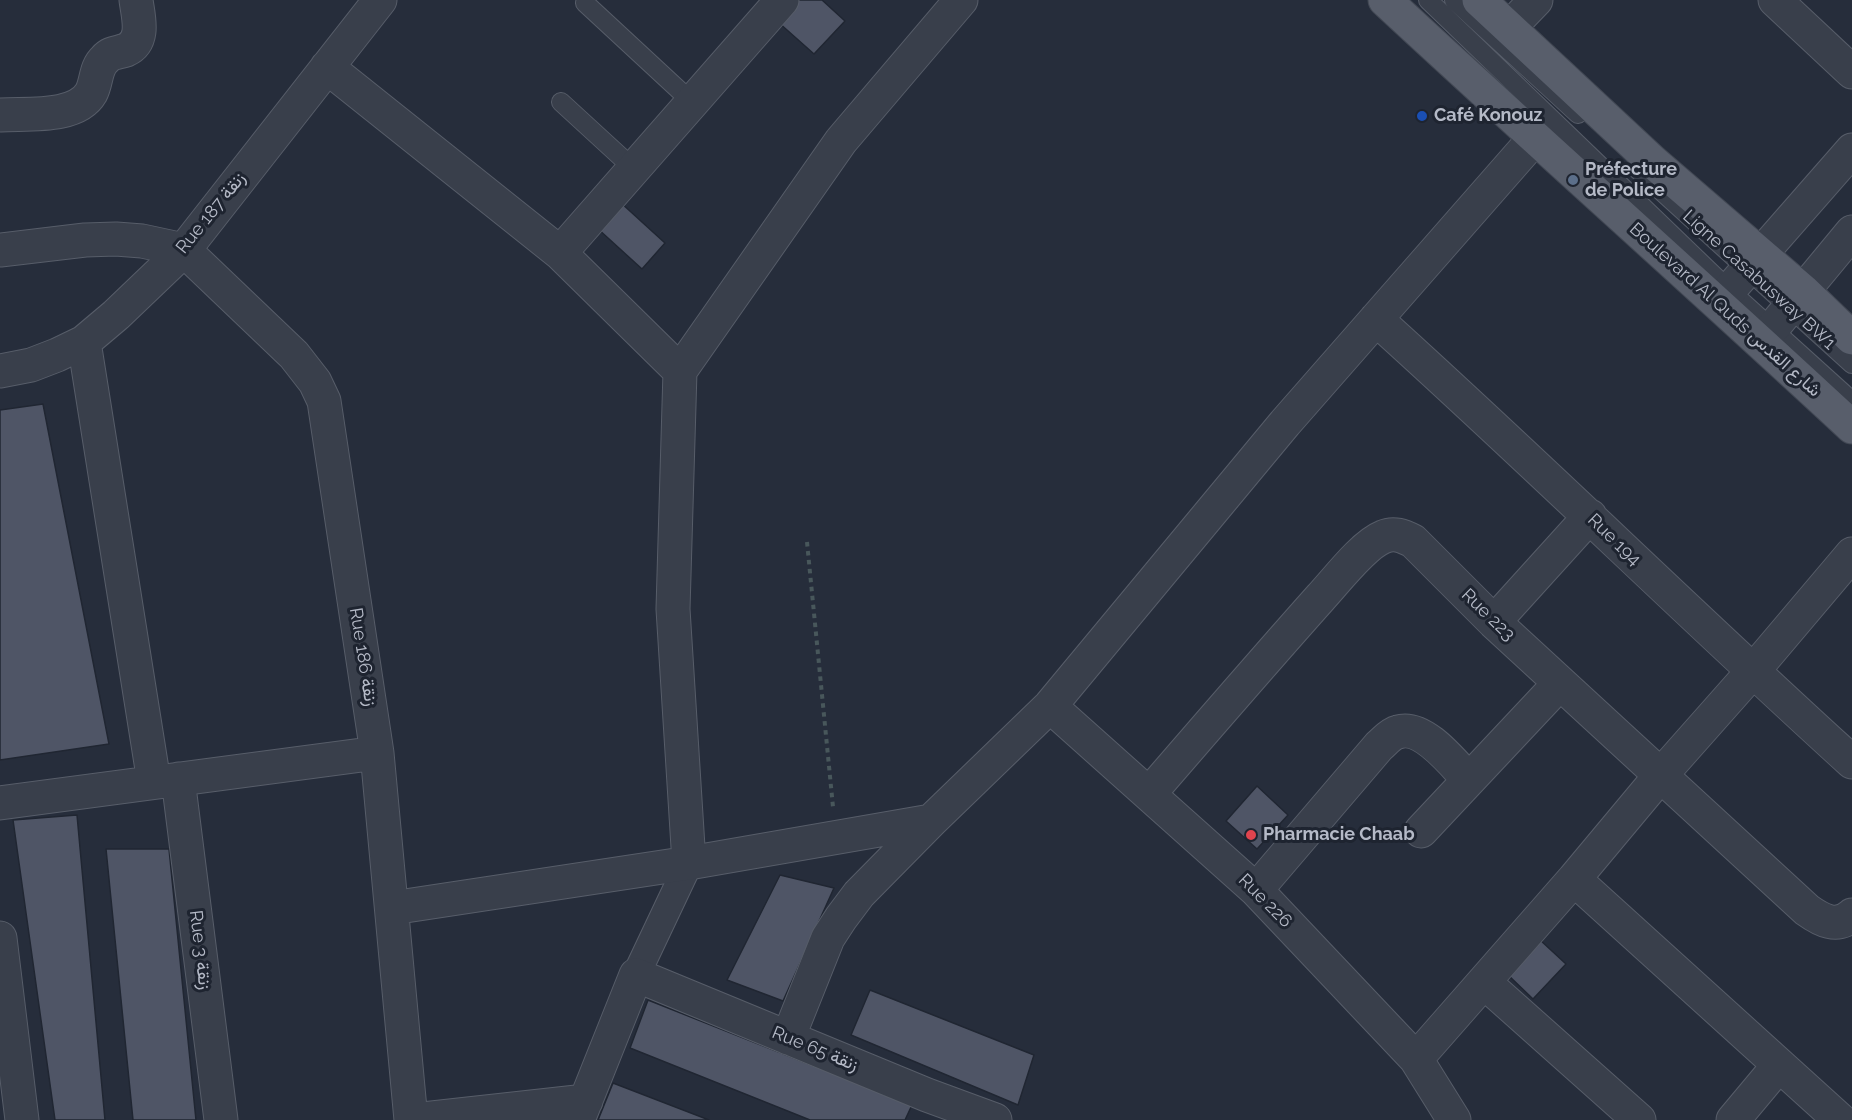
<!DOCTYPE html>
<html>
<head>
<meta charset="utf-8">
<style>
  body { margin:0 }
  canvas { display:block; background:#262d3b }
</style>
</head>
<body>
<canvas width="1852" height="1120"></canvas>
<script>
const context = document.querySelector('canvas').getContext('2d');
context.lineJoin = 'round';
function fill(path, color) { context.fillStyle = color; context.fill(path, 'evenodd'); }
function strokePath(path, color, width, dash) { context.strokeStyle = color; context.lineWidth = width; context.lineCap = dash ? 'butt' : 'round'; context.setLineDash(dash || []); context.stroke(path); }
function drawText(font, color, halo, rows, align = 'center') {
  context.font = font + ' Raleway,Vazirmatn,sans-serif'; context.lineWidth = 6; context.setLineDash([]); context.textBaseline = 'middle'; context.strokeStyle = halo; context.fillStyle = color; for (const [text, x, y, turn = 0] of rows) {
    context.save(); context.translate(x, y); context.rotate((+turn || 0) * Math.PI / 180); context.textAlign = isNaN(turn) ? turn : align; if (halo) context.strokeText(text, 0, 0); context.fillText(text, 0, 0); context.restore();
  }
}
const building = new Path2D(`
  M 798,0 L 822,0 L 845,21 L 814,54 L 778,22 Z
  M 620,202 L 665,243 L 642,269 L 597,228 Z
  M 43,404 L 109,744 L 0,760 L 0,410 Z
  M 1257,786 L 1288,815 L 1257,849 L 1226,821 Z
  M 77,815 L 105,1120 L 55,1120 L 13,820 Z
  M 106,849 L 169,849 L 196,1120 L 133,1120 Z
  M 780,875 L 834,888 L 783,1001 L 727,980 Z
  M 1539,939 L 1566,964 L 1533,999 L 1507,974 Z
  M 870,990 L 1034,1055 L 1018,1105 L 851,1035 Z
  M 648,1000 L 912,1105 L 905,1120 L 810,1120 L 630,1048 Z
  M 613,1083 L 709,1120 L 598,1120 Z`);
fill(building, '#4f5566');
strokePath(building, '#202632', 1.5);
const service = new Path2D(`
  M 1428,0 L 1729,290 L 1852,401
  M 1454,0 L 1578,114
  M 585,3 L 693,103
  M 561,102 L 634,169
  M 1636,168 L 1852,364`);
const pedestrian = new Path2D(`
  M 636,975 L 689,863`);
const minor = new Path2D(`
  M 1775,0 L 1852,72
  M 1509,28 L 1536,0
  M 327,67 L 560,253 L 680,371
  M 0,115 C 26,113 76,119 91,93 C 97,82 95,68 105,59 C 111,52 118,53 126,50 C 146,41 138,16 136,0
  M 0,250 L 85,240 L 116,239 L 142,241 L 184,250 L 294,355 L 315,382 L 324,401 L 377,753 L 411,1120
  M 560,253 L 782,0
  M 1376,319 C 1537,464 1691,616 1852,762
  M 84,342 L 154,782
  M 0,371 L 31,365 L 57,355 L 84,342 L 116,315 L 184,250 L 380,0
  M 1494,622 L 1590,516
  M 1050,706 L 1256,890 L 1416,1059 L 1454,1120
  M 178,779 L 221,1120
  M 1149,794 C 1206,728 1263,662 1321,597 C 1336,581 1363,545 1383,537 C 1394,532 1403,536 1413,541 L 1494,622 L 1807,910 C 1821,920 1837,929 1852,915
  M 0,803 L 377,753
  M 1421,831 L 1560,683
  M 689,863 L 673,609 L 680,371 L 841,141 L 961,0
  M 1574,879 L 1840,1120
  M 1256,890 L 1379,746 C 1385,741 1390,734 1398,732 C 1423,724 1453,763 1468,779
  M 392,908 L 689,863 L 931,821
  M 0,938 L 22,1120
  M 1484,982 L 1639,1120
  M 788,1038 L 828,938 L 841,918 L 859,894 L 931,821 L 1050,706 L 1285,423 L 1534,139
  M 1416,1059 L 1574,879 L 1660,776 L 1753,671 L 1852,554
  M 414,1120 L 586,1101
  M 578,1120 L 636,975 L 927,1095 L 995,1120
  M 1733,1120 L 1779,1065`);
const tertiary = new Path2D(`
  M 1718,303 L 1852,150
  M 1761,342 L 1852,232`);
const primary = new Path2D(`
  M 1385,0 C 1539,143 1697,283 1852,427
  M 1479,0 L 1653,162 L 1803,291 L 1852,338`);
strokePath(service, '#575d69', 20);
strokePath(pedestrian, '#575d69', 29);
strokePath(minor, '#575d69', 35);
strokePath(tertiary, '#575d69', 35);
strokePath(primary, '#424854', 35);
strokePath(new Path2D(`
  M 807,542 L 833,807`), '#48575b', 4, [4.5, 4.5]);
strokePath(service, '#393f4b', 18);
strokePath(pedestrian, '#393f4b', 27);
strokePath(minor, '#393f4b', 33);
strokePath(tertiary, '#393f4b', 33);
strokePath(primary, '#585e6b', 33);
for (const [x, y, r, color] of [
  [1422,116,6,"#1a4fb4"],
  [1573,180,6,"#5c6f8a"],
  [1251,835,6,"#e0444e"]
]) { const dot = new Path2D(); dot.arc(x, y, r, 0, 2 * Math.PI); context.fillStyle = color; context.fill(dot); strokePath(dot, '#1e2430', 2); }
drawText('bold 18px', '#b5bac7', '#1e2430', [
  ["Café Konouz",1434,116],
  ["Préfecture",1585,170],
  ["de Police",1585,191],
  ["Pharmacie Chaab",1263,835]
], 'left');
drawText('18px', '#b5bac7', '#1e2430', [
  ["Rue 187 زنقة",211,213,-51],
  ["Ligne Casabusway BW1",1759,280,42],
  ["Boulevard Al Quds شارع القدس",1725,310,42],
  ["Rue 194",1614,540,44],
  ["Rue 223",1488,615,44],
  ["Rue 186 زنقة",363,657,81],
  ["Rue 226",1265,901,45],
  ["Rue 3 زنقة",200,950,83],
  ["Rue 65 زنقة",815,1049,22]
]);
</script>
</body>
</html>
